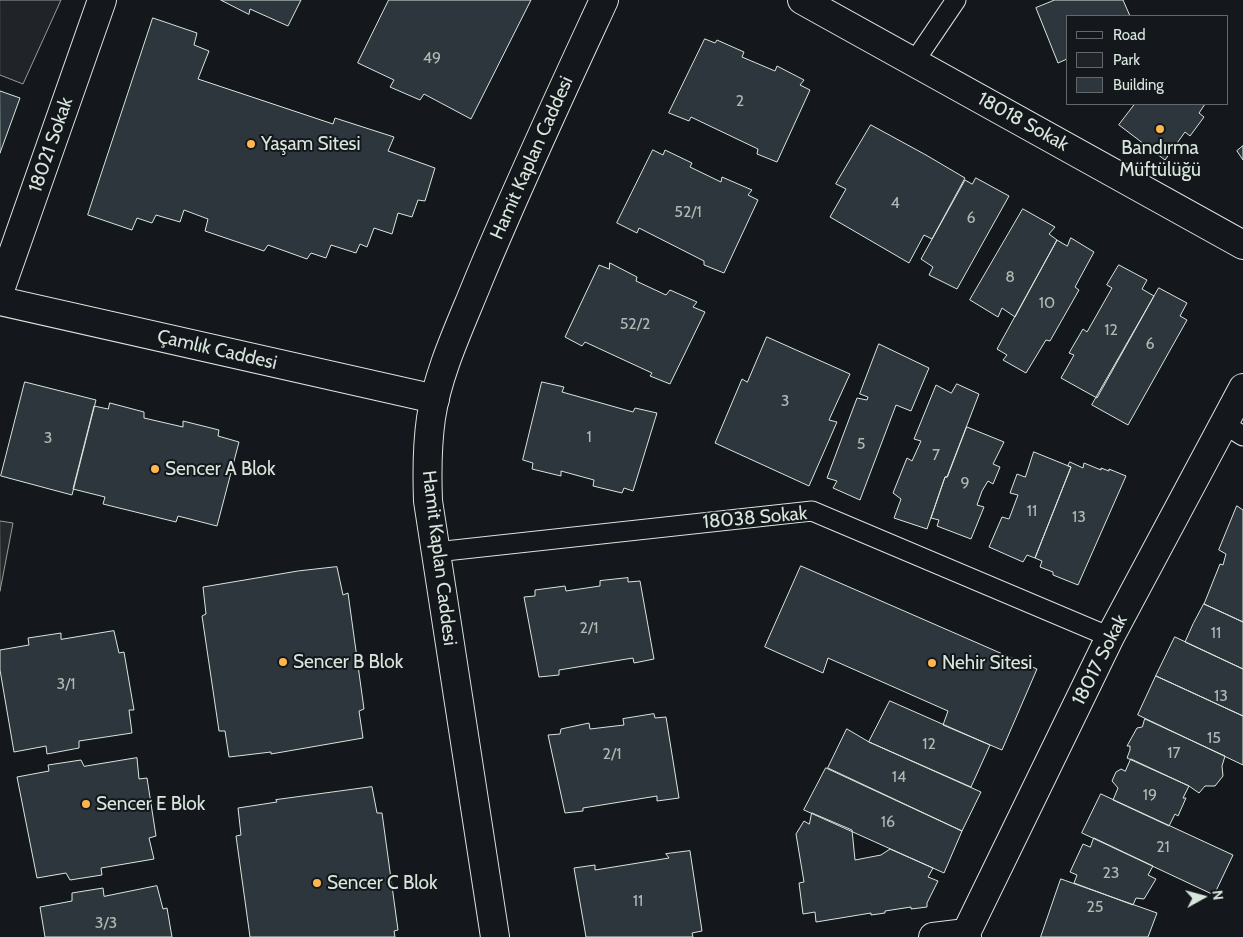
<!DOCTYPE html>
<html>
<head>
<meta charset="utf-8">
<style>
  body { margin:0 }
  #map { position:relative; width:1243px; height:937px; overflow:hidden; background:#14181c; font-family:Cabin,sans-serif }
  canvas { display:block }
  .legend { position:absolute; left:1066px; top:15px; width:162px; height:90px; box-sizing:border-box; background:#14181c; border:1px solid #626a69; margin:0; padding:6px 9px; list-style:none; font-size:15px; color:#d8e6dc }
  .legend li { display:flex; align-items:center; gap:10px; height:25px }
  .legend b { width:25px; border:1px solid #626a69 }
  .north { position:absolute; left:1178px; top:872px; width:50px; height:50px; -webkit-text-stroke:4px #14181c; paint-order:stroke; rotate:83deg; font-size:14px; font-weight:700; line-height:20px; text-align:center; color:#d8e6dc }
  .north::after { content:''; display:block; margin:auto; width:18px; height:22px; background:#d8e6dc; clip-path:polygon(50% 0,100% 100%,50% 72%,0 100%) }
</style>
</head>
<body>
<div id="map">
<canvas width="1243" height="937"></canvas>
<ul class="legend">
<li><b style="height:6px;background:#14181c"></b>Road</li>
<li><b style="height:14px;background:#202428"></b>Park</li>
<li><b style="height:14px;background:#2c363c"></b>Building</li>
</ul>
<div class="north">N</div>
</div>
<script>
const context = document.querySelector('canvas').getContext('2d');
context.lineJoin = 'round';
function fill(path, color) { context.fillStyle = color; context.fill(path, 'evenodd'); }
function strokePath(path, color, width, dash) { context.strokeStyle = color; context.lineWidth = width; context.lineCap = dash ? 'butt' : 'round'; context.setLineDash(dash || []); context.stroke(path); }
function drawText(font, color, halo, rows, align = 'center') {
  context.font = font + ' Cabin,sans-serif'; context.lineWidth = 4; context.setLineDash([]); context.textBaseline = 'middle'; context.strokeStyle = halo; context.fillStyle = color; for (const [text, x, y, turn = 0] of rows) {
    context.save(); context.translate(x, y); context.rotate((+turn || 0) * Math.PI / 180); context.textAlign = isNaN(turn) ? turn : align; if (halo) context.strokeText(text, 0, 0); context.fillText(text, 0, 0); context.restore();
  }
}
const green = new Path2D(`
  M 0,0 L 61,0 L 23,84 L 0,75 Z`);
fill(green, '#202428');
strokePath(green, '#939e99', 1);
const parking = new Path2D(`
  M 0,521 L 13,523 L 0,591 Z`);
fill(parking, '#24282b');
strokePath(parking, '#939e99', 1);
const building = new Path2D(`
  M 221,0 L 301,0 L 288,26 L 250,9 L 249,14 Z
  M 389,0 L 531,0 L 471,119 L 424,94 L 420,100 L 390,87 L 394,80 L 358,63 Z
  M 1055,0 L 1123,0 L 1130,16 L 1067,16 L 1067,59 L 1058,63 L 1036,8 Z
  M 153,18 L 197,33 L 194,45 L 209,51 L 198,79 L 333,124 L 335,118 L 394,137 L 388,151 L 435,168 L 425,201 L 418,200 L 412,217 L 398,213 L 392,234 L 374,228 L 367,247 L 360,244 L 356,253 L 331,245 L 326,258 L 311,253 L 307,259 L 268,245 L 264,251 L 205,231 L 208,219 L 184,210 L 180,222 L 156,215 L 152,223 L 137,218 L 132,230 L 88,215 Z
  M 705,39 L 715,43 L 717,40 L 744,52 L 742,57 L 775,71 L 777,66 L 804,80 L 800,85 L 810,90 L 777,162 L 757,154 L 758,149 L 691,117 L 689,121 L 669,113 Z
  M 0,91 L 20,98 L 0,153 Z
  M 1135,104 L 1205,104 L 1199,113 L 1204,117 L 1190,136 L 1185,132 L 1165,160 L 1119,125 Z
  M 871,125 L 926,155 L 965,178 L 932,239 L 924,235 L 909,263 L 830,217 L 846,189 L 836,184 Z
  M 1243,146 L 1243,160 L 1237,151 Z
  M 653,150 L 663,155 L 665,150 L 692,163 L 690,167 L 721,182 L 722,177 L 752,190 L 748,195 L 758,200 L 724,273 L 704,265 L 704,261 L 639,228 L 637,233 L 617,223 Z
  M 976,178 L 1009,196 L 957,289 L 929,275 L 933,267 L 921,259 L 965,180 L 972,184 Z
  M 1023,209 L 1055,227 L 1049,234 L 1057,240 L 1015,317 L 1002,308 L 998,317 L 970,300 Z
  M 1071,238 L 1094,252 L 1075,287 L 1079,290 L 1050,341 L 1046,340 L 1026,373 L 1003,360 L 1007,355 L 997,349 L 1057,240 L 1067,246 Z
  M 610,263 L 637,277 L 636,281 L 666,295 L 670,290 L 697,302 L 693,307 L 705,312 L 670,384 L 650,376 L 652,373 L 585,342 L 582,346 L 565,337 L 599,265 L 609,269 Z
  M 1119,265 L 1147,280 L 1142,289 L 1154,296 L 1097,398 L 1061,378 L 1074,355 L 1069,353 L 1083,329 L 1087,332 L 1112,288 L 1107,285 Z
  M 1159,288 L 1187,303 L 1180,316 L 1187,320 L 1128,425 L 1092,405 Z
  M 767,337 L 850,374 L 829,420 L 837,422 L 809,486 L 715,443 L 742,379 L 747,382 Z
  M 879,344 L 929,368 L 911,411 L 896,405 L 860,500 L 833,488 L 837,481 L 827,478 L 857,398 L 867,400 L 868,397 L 860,394 Z
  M 25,382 L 96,400 L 72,495 L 1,476 Z
  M 542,382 L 564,387 L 562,392 L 633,412 L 635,408 L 657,413 L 633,491 L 624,488 L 622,493 L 593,486 L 594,480 L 561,471 L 561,476 L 532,469 L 533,463 L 523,460 Z
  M 957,384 L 979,394 L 947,477 L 945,477 L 927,529 L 894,518 L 901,499 L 893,493 L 907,458 L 912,461 L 921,441 L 914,439 L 936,385 L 951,393 Z
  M 110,403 L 144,412 L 144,418 L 183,427 L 183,421 L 219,430 L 218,436 L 239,442 L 217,526 L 178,516 L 176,522 L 103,504 L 105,497 L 73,489 L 94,406 L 108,409 Z
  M 967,427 L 1004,442 L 993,464 L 1000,467 L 993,484 L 988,481 L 982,491 L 977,505 L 984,507 L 971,539 L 937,526 L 939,520 L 931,518 L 945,477 L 947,477 Z
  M 1034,452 L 1071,467 L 1035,558 L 1027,555 L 1023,562 L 989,547 L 1002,517 L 1009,519 L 1018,495 L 1010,493 L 1017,474 L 1025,477 Z
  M 1070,462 L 1083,468 L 1084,463 L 1101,470 L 1101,468 L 1109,471 L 1109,469 L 1126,476 L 1078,585 L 1053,575 L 1053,572 L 1040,567 L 1042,561 L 1035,558 L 1071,467 L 1068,466 Z
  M 1237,506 L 1243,510 L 1243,622 L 1204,604 L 1220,564 L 1223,565 L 1226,554 L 1219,550 Z
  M 801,566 L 1037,669 L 1002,750 L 943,725 L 948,711 L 828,658 L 823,673 L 765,647 Z
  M 337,567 L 343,595 L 348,593 L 364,709 L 359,711 L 363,738 L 271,754 L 271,752 L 229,757 L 225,731 L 219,731 L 202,616 L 206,614 L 203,587 L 298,571 Z
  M 628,578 L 628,582 L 640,581 L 654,659 L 634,663 L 633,658 L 559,670 L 559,675 L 539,677 L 524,597 L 535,596 L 535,590 L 565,586 L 566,591 L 600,586 L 600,581 Z
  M 1204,604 L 1243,622 L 1243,669 L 1185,642 L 1193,624 Z
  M 114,631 L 119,653 L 124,652 L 134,710 L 129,710 L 132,733 L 79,741 L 79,748 L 47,754 L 46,746 L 14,752 L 0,670 L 0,650 L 29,645 L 28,638 L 61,633 L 61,639 Z
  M 1175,637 L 1243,669 L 1243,716 L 1156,676 Z
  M 1156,676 L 1243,716 L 1243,765 L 1138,715 Z
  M 890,701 L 990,745 L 971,787 L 869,742 Z
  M 654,714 L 655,718 L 666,717 L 679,798 L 657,801 L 657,796 L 583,808 L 583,811 L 565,813 L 548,735 L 560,734 L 561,729 L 589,723 L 590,729 L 624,725 L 623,719 Z
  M 1145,719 L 1225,756 L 1222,766 L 1223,776 L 1215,786 L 1205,786 L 1199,793 L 1189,786 L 1127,758 L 1130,750 L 1130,746 L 1127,746 L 1137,728 L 1142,727 Z
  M 847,729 L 869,742 L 981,792 L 962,831 L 828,768 Z
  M 137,758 L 139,779 L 147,778 L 156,836 L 149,838 L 154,859 L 101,868 L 102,875 L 70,880 L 66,873 L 37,878 L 17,777 L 49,771 L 48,765 L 81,760 L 84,766 Z
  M 1131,759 L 1189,786 L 1183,798 L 1186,798 L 1178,816 L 1175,814 L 1169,826 L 1113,800 L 1118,788 L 1112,781 L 1116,772 L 1121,769 L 1125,771 Z
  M 826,768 L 962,831 L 944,873 L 804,810 Z
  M 372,787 L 377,813 L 382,813 L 398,930 L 394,931 L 395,937 L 250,937 L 236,836 L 241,835 L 238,808 L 277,802 L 276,800 Z
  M 1101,794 L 1233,855 L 1214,895 L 1082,833 Z
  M 812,813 L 852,830 L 855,860 L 881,855 L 890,849 L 933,868 L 928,877 L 938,881 L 927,903 L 927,907 L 911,909 L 911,907 L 885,911 L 885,913 L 871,915 L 871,913 L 816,922 L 815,912 L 803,914 L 799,883 L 804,882 L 796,834 L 804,821 L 809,824 Z
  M 1094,838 L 1153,866 L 1148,875 L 1156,879 L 1144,899 L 1136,898 L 1133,905 L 1074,883 L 1077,875 L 1070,872 L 1083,844 L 1090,847 Z
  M 690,851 L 702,931 L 692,933 L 693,937 L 586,937 L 574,868 L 595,865 L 595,870 L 669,858 L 666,854 Z
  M 1061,879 L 1157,913 L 1148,937 L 1041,937 Z
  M 157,886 L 163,909 L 167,908 L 172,937 L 45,937 L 40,907 L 72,901 L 72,893 L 103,888 L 104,896 Z`);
fill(building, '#2c363c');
strokePath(building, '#d8e6dc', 1);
const lane = new Path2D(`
  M 914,62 L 956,0
  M 1224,424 L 1243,436
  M 436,552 L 812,511 L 1110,637`);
const street = new Path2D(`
  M 802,0 L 1243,245
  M 0,290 L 102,0
  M 0,301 L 435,399
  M 933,937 L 966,933
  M 967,937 L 966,933 L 1110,637 L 1243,388`);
const secondary = new Path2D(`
  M 495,937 L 428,501 C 427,474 427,446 431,418 C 438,371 461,324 479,279 C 518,185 561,93 604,0`);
strokePath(lane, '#d8e6dc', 21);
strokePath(street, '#d8e6dc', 30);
strokePath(secondary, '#d8e6dc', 30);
strokePath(lane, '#14181c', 19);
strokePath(street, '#14181c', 28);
strokePath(secondary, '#14181c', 28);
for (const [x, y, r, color] of [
  [1160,129,5,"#ffb74d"],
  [251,144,5,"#ffb74d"],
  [155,469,5,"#ffb74d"],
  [283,662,5,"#ffb74d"],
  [932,663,5,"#ffb74d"],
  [86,804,5,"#ffb74d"],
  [317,883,5,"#ffb74d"]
]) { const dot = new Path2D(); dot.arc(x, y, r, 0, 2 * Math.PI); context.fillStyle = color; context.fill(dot); strokePath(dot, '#14181c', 2); }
drawText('16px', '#adbab4', null, [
  ["49",432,58],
  ["2",740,101],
  ["4",895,203],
  ["52/1",688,212],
  ["6",971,218],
  ["8",1010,277],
  ["10",1047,303],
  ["52/2",635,324],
  ["12",1111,330],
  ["6",1150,344],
  ["3",785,401],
  ["1",589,437],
  ["3",48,438],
  ["5",861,444],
  ["7",936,455],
  ["9",965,483],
  ["11",1032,511],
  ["13",1079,517],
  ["2/1",589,628],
  ["11",1216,633],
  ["3/1",66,684],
  ["13",1221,696],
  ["15",1214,738],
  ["12",929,744],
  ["17",1174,753],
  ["2/1",612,754],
  ["14",899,777],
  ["19",1150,795],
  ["16",888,822],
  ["21",1163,847],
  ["23",1111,873],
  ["11",638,901],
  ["25",1095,907],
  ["3/3",106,923]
]);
drawText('19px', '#d8e6dc', '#14181c', [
  ["18018 Sokak",1023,122,29],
  ["18021 Sokak",51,145,-71],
  ["Hamit Kaplan Caddesi",532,158,-66],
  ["Çamlık Caddesi",217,350,13],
  ["18038 Sokak",755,518,-5],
  ["Hamit Kaplan Caddesi",439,558,83],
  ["18017 Sokak",1100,660,-63]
]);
drawText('19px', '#d8e6dc', '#14181c', [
  ["Yaşam Sitesi",261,144],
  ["Bandırma",1160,148,"center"],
  ["Müftülüğü",1160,170,"center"],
  ["Sencer A Blok",165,469],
  ["Sencer B Blok",293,662],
  ["Nehir Sitesi",942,663],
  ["Sencer E Blok",96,804],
  ["Sencer C Blok",327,883]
], 'left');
</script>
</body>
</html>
